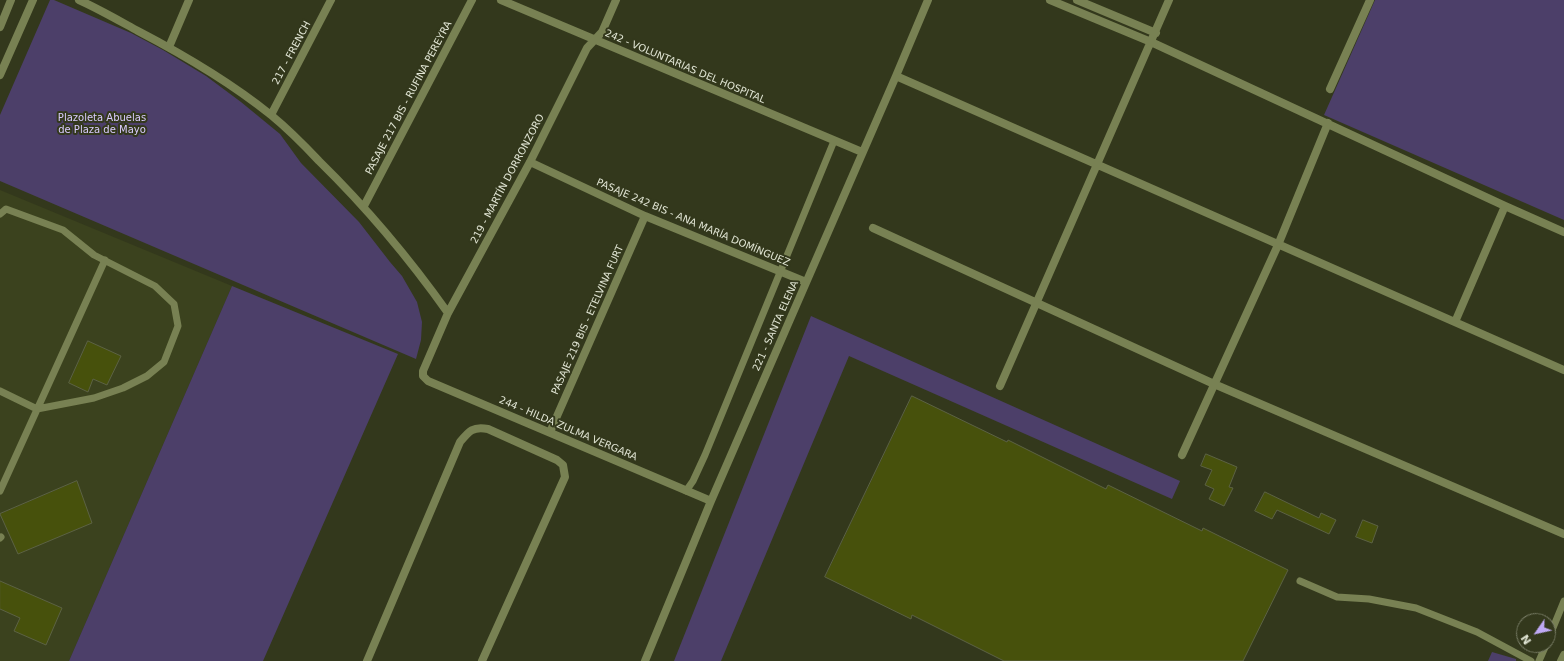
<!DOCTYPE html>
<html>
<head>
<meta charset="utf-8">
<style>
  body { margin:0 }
  #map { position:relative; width:1564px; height:661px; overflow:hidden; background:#33381c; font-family:"DejaVu Sans",sans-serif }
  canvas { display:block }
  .north { position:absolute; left:1516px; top:613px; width:40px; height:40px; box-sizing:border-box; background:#33381c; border:1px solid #797d66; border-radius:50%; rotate:236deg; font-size:11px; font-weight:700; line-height:16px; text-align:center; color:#e1e5d4 }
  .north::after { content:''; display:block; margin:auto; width:14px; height:18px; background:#bfa9f4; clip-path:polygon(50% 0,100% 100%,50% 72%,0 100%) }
</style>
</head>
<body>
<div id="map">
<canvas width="1564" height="661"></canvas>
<div class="north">N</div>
</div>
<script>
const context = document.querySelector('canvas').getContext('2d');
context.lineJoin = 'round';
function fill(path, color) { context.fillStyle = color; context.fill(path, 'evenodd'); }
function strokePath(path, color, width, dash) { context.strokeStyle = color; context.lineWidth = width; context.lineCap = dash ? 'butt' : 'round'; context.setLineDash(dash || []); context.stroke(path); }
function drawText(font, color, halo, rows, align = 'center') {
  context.font = font + ' "DejaVu Sans",sans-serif'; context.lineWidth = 4; context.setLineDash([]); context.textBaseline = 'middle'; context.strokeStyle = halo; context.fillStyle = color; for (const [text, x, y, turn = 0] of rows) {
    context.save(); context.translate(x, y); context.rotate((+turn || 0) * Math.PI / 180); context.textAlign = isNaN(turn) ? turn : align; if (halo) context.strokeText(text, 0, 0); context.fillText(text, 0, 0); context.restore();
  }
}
fill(new Path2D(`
  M 0,190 L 232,286 L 69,661 L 0,661 Z`), '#3b421e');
fill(new Path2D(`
  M 50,0 L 54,0 L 131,33 L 163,50 L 206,76 L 241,102 L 280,134 L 301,163 L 359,222 L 390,262 L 402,276 L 417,302 L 422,322 L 421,340 L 416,359 L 0,181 L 0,115 Z
  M 1375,0 L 1564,0 L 1564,220 L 1324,115 Z
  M 232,286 L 398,354 L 263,661 L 69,661 Z
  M 811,316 L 1180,481 L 1172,499 L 849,356 L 721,661 L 674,661 Z
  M 1492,652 L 1516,659 L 1516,661 L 1488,661 Z`), '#4c3f69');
const building = new Path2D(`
  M 88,341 L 121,356 L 107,385 L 93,379 L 88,392 L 69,383 Z
  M 912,396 L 1007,442 L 1008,440 L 1106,489 L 1108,485 L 1202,531 L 1203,528 L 1288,570 L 1243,661 L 1004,661 L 912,615 L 911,619 L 825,577 Z
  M 1206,454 L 1237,467 L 1229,487 L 1233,488 L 1224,506 L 1209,499 L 1214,489 L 1205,485 L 1212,470 L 1201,466 Z
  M 77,481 L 92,523 L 18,554 L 0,514 Z
  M 1265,492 L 1319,518 L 1321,513 L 1336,520 L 1329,534 L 1277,510 L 1272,519 L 1255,511 Z
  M 1363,520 L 1378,526 L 1372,543 L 1356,537 Z
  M 0,581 L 62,608 L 46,645 L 14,631 L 20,618 L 0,609 Z`);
fill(building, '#47510c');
strokePath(building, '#5c6244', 1);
strokePath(new Path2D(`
  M 0,214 L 6,209 L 63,230 L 94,255 L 155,286 L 174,304 L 178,326 L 164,362 L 147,376 L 123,388 L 94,398 L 37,409 L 0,391
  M 0,491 L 105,260
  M 686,491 L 693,481 L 705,455 L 834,141
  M 0,538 L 1,537
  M 1300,581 L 1337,597 L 1369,599 L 1416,608 L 1477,632 L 1531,661
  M 1548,640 L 1564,601
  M 1539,661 L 1546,645`), '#788153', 7);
strokePath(new Path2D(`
  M 79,0 C 99,9 118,20 138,31 C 184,55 230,82 271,115 C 288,129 304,145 319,161 C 367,208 409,258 448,313
  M 501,0 L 862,152
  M 616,0 L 602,32 L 587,48 L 530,162 L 448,313 L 423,371 L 423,376 L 428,381 L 711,501
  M 1050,0 L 1151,42 L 1505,206 L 1564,232
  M 1077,0 L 1156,33
  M 169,47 L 189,0
  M 896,76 L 1564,370
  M 1330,89 L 1370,0
  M 271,115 L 331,0
  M 530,162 L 645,216 L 806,282
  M 364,206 L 472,0
  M 873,228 L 1214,384 L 1564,534
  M 1455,322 L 1505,206
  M 1000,386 L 1169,0
  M 550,432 L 645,216
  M 1182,455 L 1278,245 L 1328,123
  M 367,661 L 460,442 C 469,431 473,426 488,429 L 557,460 L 563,465 L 565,477 L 482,661
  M 645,661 L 711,501 L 896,76 L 928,0
  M 1561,661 L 1564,655`), '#788153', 8);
strokePath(new Path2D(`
  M 0,27 L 11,0
  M 0,75 L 33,0`), '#788153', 8);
drawText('10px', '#e1e5d4', '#33381c', [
  ["217 - FRENCH",292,53,-62],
  ["242 - VOLUNTARIAS DEL HOSPITAL",685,67,23],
  ["PASAJE 217 BIS - RUFINA PEREYRA",409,98,-62],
  ["219 - MARTÍN DORRONZORO",508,179,-62],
  ["PASAJE 242 BIS - ANA MARÍA DOMÍNGUEZ",693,223,23],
  ["PASAJE 219 BIS - ETELVINA FURT",588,320,-66],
  ["221 - SANTA ELENA",776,326,-66],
  ["244 - HILDA ZULMA VERGARA",568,429,23]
]);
drawText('10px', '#daccff', '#33381c', [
  ["Plazoleta Abuelas",102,118],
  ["de Plaza de Mayo",102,130]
]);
</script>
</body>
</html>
